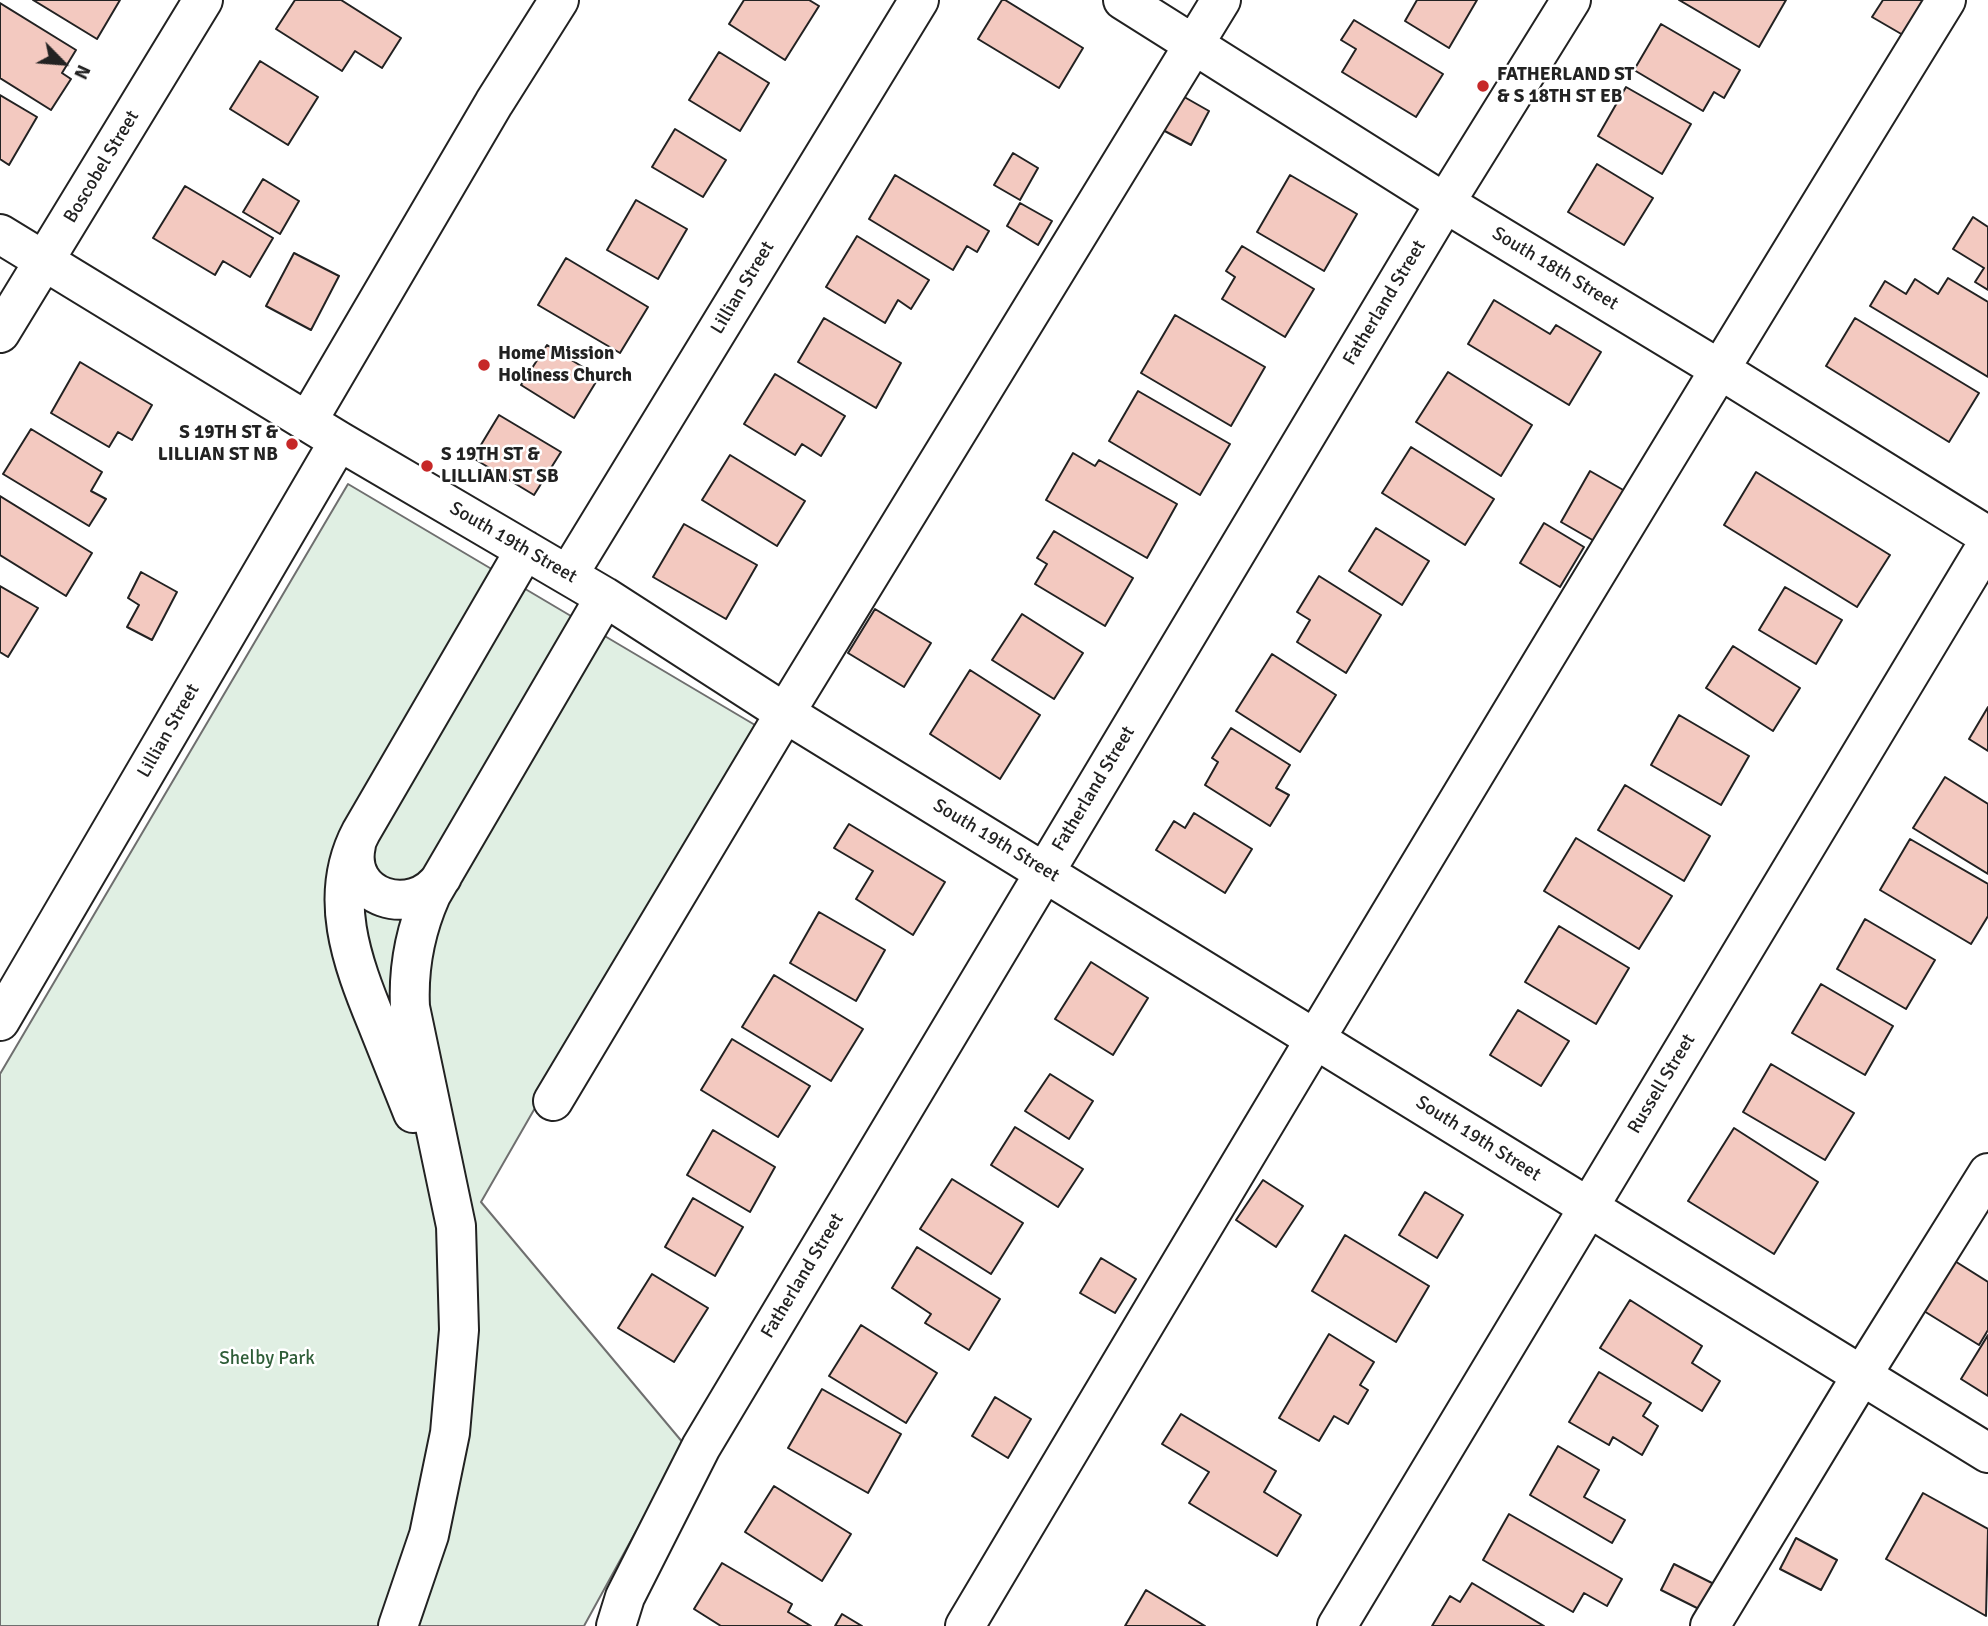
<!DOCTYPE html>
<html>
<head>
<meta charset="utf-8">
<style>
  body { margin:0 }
  #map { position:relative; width:1988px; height:1626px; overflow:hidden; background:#fff; font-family:Signika,sans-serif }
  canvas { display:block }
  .north { position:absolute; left:28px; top:28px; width:70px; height:70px; -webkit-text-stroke:5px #fff; paint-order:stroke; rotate:115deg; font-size:19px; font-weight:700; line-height:28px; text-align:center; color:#222 }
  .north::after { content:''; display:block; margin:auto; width:24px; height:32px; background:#222; clip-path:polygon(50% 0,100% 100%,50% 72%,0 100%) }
</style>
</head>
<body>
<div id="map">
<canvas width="1988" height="1626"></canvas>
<div class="north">N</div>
</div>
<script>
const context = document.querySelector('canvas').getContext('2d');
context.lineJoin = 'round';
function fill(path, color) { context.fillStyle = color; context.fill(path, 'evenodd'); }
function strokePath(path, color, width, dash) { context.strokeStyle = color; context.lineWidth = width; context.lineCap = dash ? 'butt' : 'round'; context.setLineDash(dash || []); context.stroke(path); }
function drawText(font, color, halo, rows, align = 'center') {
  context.font = font + ' Signika,sans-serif'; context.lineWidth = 5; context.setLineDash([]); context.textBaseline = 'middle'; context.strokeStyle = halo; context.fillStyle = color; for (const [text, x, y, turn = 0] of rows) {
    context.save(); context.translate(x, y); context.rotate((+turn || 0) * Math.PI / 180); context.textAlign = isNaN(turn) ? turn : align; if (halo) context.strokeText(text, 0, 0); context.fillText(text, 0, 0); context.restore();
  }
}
const green = new Path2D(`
  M 348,484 L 755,725 L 481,1202 L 684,1444 L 584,1626 L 0,1626 L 0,1074 Z`);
fill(green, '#e0efe3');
strokePath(green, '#6f6f6f', 2);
const building = new Path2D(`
  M 33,0 L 120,0 L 97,39 Z
  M 295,0 L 341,0 L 401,38 L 382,68 L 355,51 L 342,71 L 276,29 Z
  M 744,0 L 809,0 L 819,6 L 785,60 L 729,24 Z
  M 1002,0 L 1005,0 L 1083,48 L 1059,88 L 978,39 Z
  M 1417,0 L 1477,0 L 1449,48 L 1405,21 Z
  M 1679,0 L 1786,0 L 1759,47 Z
  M 1883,0 L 1924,0 L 1903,35 L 1872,17 Z
  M 0,3 L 76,50 L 62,73 L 71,79 L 51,110 L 0,78 Z
  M 1354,20 L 1443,74 L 1416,117 L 1342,72 L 1356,49 L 1341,40 Z
  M 1661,24 L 1740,70 L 1724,98 L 1714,92 L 1703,111 L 1634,70 Z
  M 719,52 L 769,83 L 740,131 L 689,100 Z
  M 260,61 L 318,97 L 288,145 L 230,109 Z
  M 1626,87 L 1691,124 L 1662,174 L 1598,136 Z
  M 1179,94 L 1209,111 L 1191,145 L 1161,129 Z
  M 0,95 L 37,117 L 9,165 L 0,159 Z
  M 675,129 L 726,160 L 703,197 L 652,167 Z
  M 1013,153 L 1038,168 L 1020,200 L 994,185 Z
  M 1597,164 L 1653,198 L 1624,245 L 1568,212 Z
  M 895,175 L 989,231 L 977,252 L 967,246 L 953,270 L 869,219 Z
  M 1290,175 L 1357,214 L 1324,271 L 1257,232 Z
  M 263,179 L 299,201 L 280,234 L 243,212 Z
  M 185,186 L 273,238 L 250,277 L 223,261 L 215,275 L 153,238 Z
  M 636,200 L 687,229 L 658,279 L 607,250 Z
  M 1020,203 L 1052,221 L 1038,245 L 1007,226 Z
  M 1973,217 L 1988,227 L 1988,290 L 1975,282 L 1984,268 L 1953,249 Z
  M 857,236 L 929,280 L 911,309 L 898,300 L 885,323 L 826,287 Z
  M 1242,246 L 1314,289 L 1285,337 L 1222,299 L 1235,277 L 1226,271 Z
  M 294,253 L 339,276 L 311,330 L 266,306 Z
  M 566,258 L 648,307 L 620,353 L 538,305 Z
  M 1948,278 L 1988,302 L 1988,377 L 1870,306 L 1885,281 L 1906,294 L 1915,279 L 1938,294 Z
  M 1494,300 L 1550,334 L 1556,325 L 1601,352 L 1569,405 L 1468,344 Z
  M 1175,315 L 1265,367 L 1231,426 L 1141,373 Z
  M 824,318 L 901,363 L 876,408 L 798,362 Z
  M 1855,318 L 1979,393 L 1949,442 L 1826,366 Z
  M 547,345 L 599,377 L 574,418 L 521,385 Z
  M 80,362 L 152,405 L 132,440 L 118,432 L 109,447 L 51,413 Z
  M 1448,372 L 1532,425 L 1501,476 L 1416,422 Z
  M 775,374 L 845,416 L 821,456 L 802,444 L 795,455 L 744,424 Z
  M 1138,391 L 1230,444 L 1200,495 L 1109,441 Z
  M 499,415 L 561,452 L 534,495 L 473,458 Z
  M 31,429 L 102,472 L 91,491 L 106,499 L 89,526 L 3,474 Z
  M 1411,447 L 1494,499 L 1465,545 L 1382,493 Z
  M 1073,453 L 1095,466 L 1099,460 L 1177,504 L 1147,558 L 1046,500 Z
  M 730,455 L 805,501 L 777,546 L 702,500 Z
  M 1590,471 L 1632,495 L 1603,546 L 1561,522 Z
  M 1756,472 L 1890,555 L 1857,607 L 1724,525 Z
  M 0,496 L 92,553 L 66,596 L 0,555 Z
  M 1544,523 L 1584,547 L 1560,587 L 1520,563 Z
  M 684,524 L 757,565 L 726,619 L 653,577 Z
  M 1376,528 L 1429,561 L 1402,605 L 1349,571 Z
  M 1054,531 L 1133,578 L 1105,626 L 1035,584 L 1047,564 L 1037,558 Z
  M 141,572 L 177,592 L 152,640 L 127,627 L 139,605 L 128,598 Z
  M 1319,576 L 1381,615 L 1346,673 L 1297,642 L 1310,620 L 1297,612 Z
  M 0,586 L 38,608 L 8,657 L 0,652 Z
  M 1785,587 L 1842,620 L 1816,664 L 1759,630 Z
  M 875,609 L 931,643 L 904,687 L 848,653 Z
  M 1022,614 L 1083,653 L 1054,699 L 992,660 Z
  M 1733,646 L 1800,688 L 1773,731 L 1706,688 Z
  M 1272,654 L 1336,695 L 1300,752 L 1236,711 Z
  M 970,670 L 1040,715 L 1000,779 L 930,734 Z
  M 1988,707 L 1988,751 L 1969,739 Z
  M 1679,715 L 1749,756 L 1721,805 L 1651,765 Z
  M 1231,728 L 1290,765 L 1276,788 L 1289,795 L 1270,826 L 1205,785 L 1218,762 L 1212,758 Z
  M 1945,777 L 1988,804 L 1988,874 L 1913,828 Z
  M 1625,785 L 1710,836 L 1684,881 L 1598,830 Z
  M 1194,813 L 1252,849 L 1225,893 L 1156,850 L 1174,821 L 1185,828 Z
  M 849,824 L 945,882 L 913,935 L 856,899 L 873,871 L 834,848 Z
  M 1576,838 L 1672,896 L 1639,949 L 1544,891 Z
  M 1910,839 L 1988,884 L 1988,916 L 1971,944 L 1880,890 Z
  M 819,912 L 885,950 L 856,1001 L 790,963 Z
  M 1865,919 L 1935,960 L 1906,1009 L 1837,969 Z
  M 1559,926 L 1629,968 L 1596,1024 L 1525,982 Z
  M 1091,962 L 1148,998 L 1113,1055 L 1055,1019 Z
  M 774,975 L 863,1029 L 831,1081 L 742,1027 Z
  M 1821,984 L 1893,1026 L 1865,1075 L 1792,1033 Z
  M 1518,1010 L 1569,1041 L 1541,1086 L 1490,1055 Z
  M 732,1039 L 810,1086 L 778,1137 L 701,1090 Z
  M 1771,1064 L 1854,1113 L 1825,1160 L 1743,1112 Z
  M 1050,1074 L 1093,1101 L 1069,1139 L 1025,1111 Z
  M 1015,1127 L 1083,1169 L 1058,1207 L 991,1165 Z
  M 1734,1128 L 1818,1182 L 1774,1254 L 1688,1201 Z
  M 713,1130 L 775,1167 L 750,1212 L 687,1175 Z
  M 952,1179 L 1023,1223 L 991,1274 L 920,1229 Z
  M 1263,1180 L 1303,1206 L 1276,1247 L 1236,1220 Z
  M 1425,1192 L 1463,1215 L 1437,1258 L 1399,1235 Z
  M 693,1198 L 743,1227 L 715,1276 L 665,1247 Z
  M 1345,1235 L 1429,1286 L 1396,1342 L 1312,1291 Z
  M 917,1247 L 1000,1299 L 969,1350 L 925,1323 L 931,1314 L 892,1288 Z
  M 1101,1258 L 1136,1279 L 1115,1313 L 1080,1293 Z
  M 1950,1258 L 1988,1282 L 1988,1330 L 1979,1345 L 1919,1308 Z
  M 652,1274 L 708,1308 L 674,1362 L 618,1328 Z
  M 1630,1300 L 1702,1346 L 1692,1363 L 1720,1381 L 1702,1411 L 1600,1348 Z
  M 861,1325 L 937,1373 L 906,1423 L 829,1376 Z
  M 1329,1334 L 1374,1362 L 1360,1385 L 1368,1390 L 1348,1424 L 1334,1416 L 1319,1441 L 1279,1418 Z
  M 1988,1335 L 1988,1396 L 1961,1379 Z
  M 1599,1372 L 1651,1403 L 1643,1416 L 1658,1426 L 1642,1455 L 1613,1437 L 1609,1445 L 1569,1422 Z
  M 822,1389 L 901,1434 L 868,1493 L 788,1448 Z
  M 995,1397 L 1031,1419 L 1008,1458 L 972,1436 Z
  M 1181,1414 L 1276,1471 L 1264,1492 L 1301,1515 L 1277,1556 L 1189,1503 L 1209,1472 L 1162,1444 Z
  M 1558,1446 L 1599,1470 L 1584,1497 L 1625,1520 L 1612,1543 L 1530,1495 Z
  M 774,1486 L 851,1534 L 822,1581 L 745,1532 Z
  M 1923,1493 L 1988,1529 L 1986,1616 L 1886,1559 Z
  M 1509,1514 L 1622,1579 L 1607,1606 L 1584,1593 L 1573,1612 L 1483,1560 Z
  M 1796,1538 L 1837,1560 L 1821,1590 L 1780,1569 Z
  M 722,1563 L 792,1604 L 788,1612 L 811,1626 L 721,1626 L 694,1609 Z
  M 1674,1564 L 1716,1585 L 1703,1611 L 1661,1590 Z
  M 1472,1583 L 1544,1626 L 1432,1626 L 1450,1596 L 1460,1602 Z
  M 1146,1590 L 1205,1626 L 1125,1626 Z
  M 842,1614 L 862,1626 L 835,1626 Z`);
fill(building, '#f3c9c0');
strokePath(building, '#222', 2);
const minor = new Path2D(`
  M 1123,0 L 1445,203 L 1719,369 L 1988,536
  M 0,234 L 339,441 L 605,597 L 785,713 L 1988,1453
  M 0,333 L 203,0
  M 307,422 L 494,103 L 559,0
  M 568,575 L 919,0
  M 356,845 C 344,898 413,920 442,877
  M 0,1021 L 339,441
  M 553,1101 L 785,713 L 1221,0
  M 413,1113 C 401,1083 389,1053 377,1023 C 352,962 327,896 361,832 L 525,550
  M 398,1626 L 429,1535 L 450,1433 L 459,1330 L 456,1226 L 410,1007 C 408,966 415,931 431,895 L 605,597
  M 616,1626 L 625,1597 L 701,1447 L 1445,203 L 1571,0
  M 965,1626 C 1288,1082 1614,539 1946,0
  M 1337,1626 L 1988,543
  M 1710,1626 L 1862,1375 L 1988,1173`);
strokePath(minor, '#222', 42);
strokePath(minor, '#fff', 38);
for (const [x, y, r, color] of [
  [1483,86,7,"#c62828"],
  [484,365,7,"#c62828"],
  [292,444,7,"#c62828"],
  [427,466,7,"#c62828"]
]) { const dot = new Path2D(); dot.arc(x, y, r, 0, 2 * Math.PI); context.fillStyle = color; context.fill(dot); strokePath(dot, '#fff', 2.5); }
drawText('bold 19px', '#222', '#fff', [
  ["FATHERLAND ST",1497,75],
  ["& S 18TH ST EB",1497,97],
  ["Home Mission",498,354],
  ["Holiness Church",498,376],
  ["S 19TH ST &",278,433,"right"],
  ["LILLIAN ST NB",278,455,"right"],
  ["S 19TH ST &",441,455],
  ["LILLIAN ST SB",441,477]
], 'left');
drawText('19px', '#222', '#fff', [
  ["Boscobel Street",102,167,-59],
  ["South 18th Street",1555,269,31],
  ["Lillian Street",743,288,-59],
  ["Fatherland Street",1385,303,-59],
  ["South 19th Street",513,543,30],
  ["Lillian Street",169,731,-60],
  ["Fatherland Street",1094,789,-59],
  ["South 19th Street",996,841,31],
  ["Russell Street",1662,1084,-59],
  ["South 19th Street",1478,1139,32],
  ["Fatherland Street",803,1276,-59]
]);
drawText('19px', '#2f5e38', '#fff', [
  ["Shelby Park",267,1359]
]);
</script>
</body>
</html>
